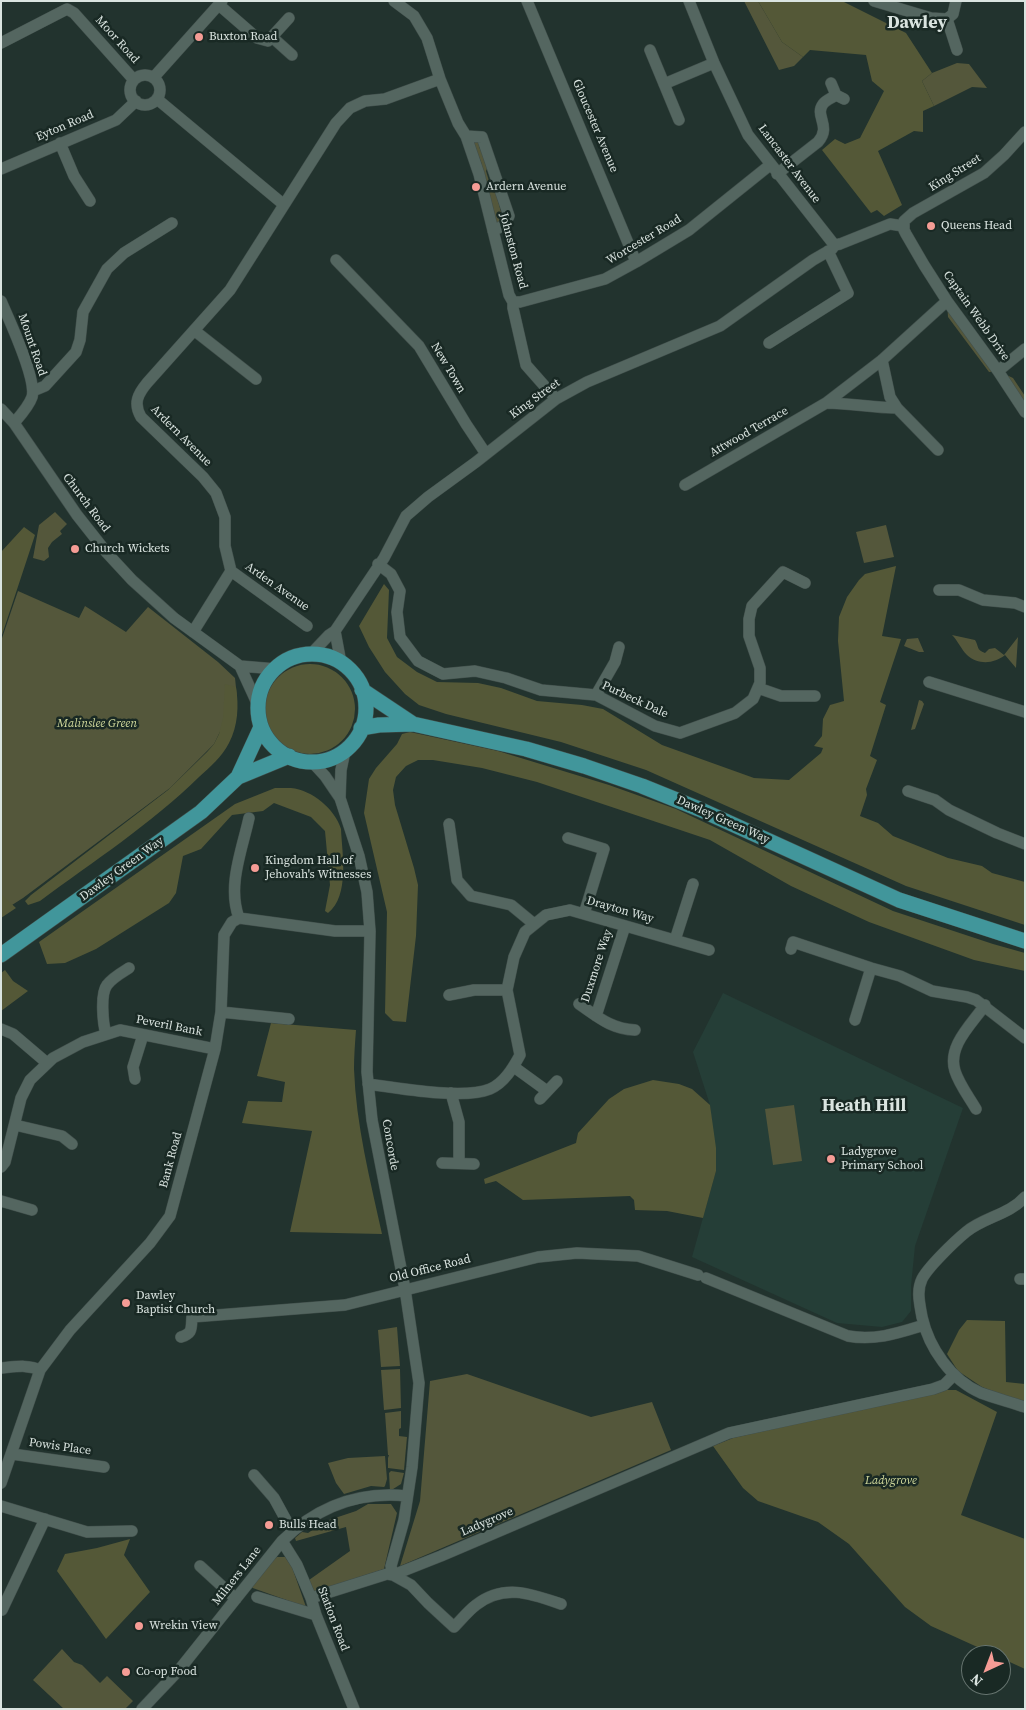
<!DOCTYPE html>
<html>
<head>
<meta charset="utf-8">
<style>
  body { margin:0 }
  #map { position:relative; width:1026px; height:1710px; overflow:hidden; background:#22332e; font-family:"Source Serif 4",serif }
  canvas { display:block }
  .frame { position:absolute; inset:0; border:2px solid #dae4e0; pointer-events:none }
  .north { position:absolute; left:961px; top:1645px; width:50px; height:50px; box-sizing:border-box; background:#192924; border:1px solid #66746f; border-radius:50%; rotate:223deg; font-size:14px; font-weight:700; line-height:20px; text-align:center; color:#dae4e0 }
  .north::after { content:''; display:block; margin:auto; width:18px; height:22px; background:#f59c95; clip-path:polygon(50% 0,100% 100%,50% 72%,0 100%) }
</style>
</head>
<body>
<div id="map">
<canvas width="1026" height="1710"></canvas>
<div class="frame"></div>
<div class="north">N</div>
</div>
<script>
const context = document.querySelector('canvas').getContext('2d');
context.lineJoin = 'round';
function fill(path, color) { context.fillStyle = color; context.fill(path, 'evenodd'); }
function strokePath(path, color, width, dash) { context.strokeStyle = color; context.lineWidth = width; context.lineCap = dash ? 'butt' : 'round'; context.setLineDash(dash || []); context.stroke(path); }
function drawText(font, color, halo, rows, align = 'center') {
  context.font = font + ' "Source Serif 4",serif'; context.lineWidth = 5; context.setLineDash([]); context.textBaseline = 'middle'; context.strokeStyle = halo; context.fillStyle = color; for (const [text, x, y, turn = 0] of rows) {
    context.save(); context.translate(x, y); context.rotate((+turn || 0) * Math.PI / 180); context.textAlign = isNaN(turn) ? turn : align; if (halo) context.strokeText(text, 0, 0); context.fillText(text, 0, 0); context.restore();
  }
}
fill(new Path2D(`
  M 723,993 L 963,1108 L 915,1246 L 911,1286 L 911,1311 L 902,1322 L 882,1327 L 837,1323 L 692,1257 L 716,1171 L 710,1105 L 693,1052 Z`), '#253e37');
fill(new Path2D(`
  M 744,1 L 758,1 L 782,42 L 803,57 L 794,66 L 779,70 Z
  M 957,63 L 969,64 L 987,88 L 972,87 L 934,106 L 922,81 L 932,73 Z
  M 476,138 L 482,142 L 479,147 L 489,164 L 486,171 L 491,188 L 495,189 L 503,220 L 498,224 L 495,221 L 481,162 L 473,143 Z
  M 947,301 L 998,371 L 1013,378 L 1025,396 L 1025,412 L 999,371 L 989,372 L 948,317 Z
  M 55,512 L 67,524 L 60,531 L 62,534 L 52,542 L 48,548 L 49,557 L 44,561 L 33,558 L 39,525 Z
  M 886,525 L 894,557 L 864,563 L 856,532 Z
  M 18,591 L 79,618 L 85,606 L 126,632 L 148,607 L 218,662 L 235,678 L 237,697 L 214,744 L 170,788 L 23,898 L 1,912 L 1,641 Z
  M 952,635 L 975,640 C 979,646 976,650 985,653 L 989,649 L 995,648 L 1004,655 L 1018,637 L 1016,668 L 1005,655 C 994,664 978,665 967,655 C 961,649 958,641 952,635 Z
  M 918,638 L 924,652 L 919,652 L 904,646 L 907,639 Z
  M 919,700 L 922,701 L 924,704 L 915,729 L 911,730 Z
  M 794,1105 L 802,1161 L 773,1165 L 765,1109 Z
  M 397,1327 L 400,1366 L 381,1367 L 378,1330 Z
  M 400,1369 L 401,1408 L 384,1410 L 381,1370 Z
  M 467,1374 L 591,1417 L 652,1402 L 671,1450 L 400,1566 L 420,1501 L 430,1381 Z
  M 401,1411 L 401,1428 L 399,1429 L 399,1436 L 407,1437 L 404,1470 L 388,1468 L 388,1458 L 389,1455 L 388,1455 L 385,1413 Z
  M 385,1456 L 387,1479 L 385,1486 L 384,1487 L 371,1486 L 344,1494 L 336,1483 L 328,1463 L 348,1458 Z
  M 391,1471 L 404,1473 L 401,1484 L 390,1491 L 389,1473 Z
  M 368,1504 L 391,1504 L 397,1513 L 384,1569 L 313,1592 L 309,1580 L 350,1551 L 346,1527 L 296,1541 L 295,1538 L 302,1532 L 308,1533 L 326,1521 L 356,1511 Z
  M 277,1557 L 285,1557 L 292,1567 L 306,1607 L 250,1587 L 271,1561 Z
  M 62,1649 L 74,1662 L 82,1665 L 100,1683 L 107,1676 L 133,1701 L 125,1709 L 64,1709 L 33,1680 Z`), '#54573b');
fill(new Path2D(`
  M 758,1 L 842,1 L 906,33 L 932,73 L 922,81 L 934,106 L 923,111 L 923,132 L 914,131 L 878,151 L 902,205 L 884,216 L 877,210 L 871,213 L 822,150 L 835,139 L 845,144 L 860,138 L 884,91 L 872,81 L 866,55 L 810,50 L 803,57 L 782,42 Z
  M 24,527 L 35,535 L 1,638 L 1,552 Z
  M 896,566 L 882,636 L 901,639 L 880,702 L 886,705 L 870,756 L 877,760 L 866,789 L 867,795 L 860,816 L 878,823 L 893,836 L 948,858 L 982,866 L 992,873 L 1025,882 L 1025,925 L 906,886 L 646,770 L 561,742 L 446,714 L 419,705 L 405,694 L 385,672 L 369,647 L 359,626 L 384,584 L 389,590 L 387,638 L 397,657 L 417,672 L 437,682 L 478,683 L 501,688 L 537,701 L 582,705 L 603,709 L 662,745 L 754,778 L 789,780 L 821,753 L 823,748 L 814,746 L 822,736 L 823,719 L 830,705 L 844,701 L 838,641 L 839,617 L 847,597 L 859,580 L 865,574 Z
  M265 709a45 45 0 1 1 90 0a45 45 0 1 1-90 0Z
  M 225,684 L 236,687 C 239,706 238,726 229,743 C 222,757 210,767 199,777 C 151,824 94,861 40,901 L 28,905 L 25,901 L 31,895 L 168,790 L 207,752 L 214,744 L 219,734 L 223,718 Z
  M 410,732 L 498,751 L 609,785 L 676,809 L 893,911 L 993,944 L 1025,953 L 1025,971 L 974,960 L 869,922 L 791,886 L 710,840 L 537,782 L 482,768 L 433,760 L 418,760 L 406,766 L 396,777 L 393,790 L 395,805 L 414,868 L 418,885 L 416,936 L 406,1022 L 393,1021 L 385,1013 L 387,912 L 364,813 L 369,779 L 376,768 L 397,744 L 402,734 Z
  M 275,788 C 280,788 286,788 291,788 C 312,790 335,809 341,829 C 342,853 350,896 328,913 L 325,911 L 330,885 L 325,831 L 311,817 L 274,803 L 263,811 L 232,815 L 201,849 L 183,856 L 176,893 L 169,903 L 96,949 L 65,963 L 47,964 L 39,942 L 235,804 Z
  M 1,894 L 16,908 L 1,918 Z
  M 5,970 L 13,981 L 28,991 L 1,1011 L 1,973 Z
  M 271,1023 L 356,1030 C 355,1043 354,1056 354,1069 C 356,1125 370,1179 382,1234 L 290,1232 L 312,1131 L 242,1123 L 248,1101 L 282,1102 L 285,1082 L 257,1076 Z
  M 653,1080 L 679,1084 L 692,1089 L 710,1105 L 716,1148 L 716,1171 L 703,1218 L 667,1211 L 635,1210 L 634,1200 L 630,1196 L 523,1200 L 496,1181 L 485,1184 L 484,1179 L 576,1143 L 578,1133 L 609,1099 L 624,1089 Z
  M 967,1320 L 1005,1321 L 1006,1382 L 1025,1384 L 1025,1405 L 982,1387 L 958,1371 L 947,1354 L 959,1330 Z
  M 943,1390 L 956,1390 L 997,1412 L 961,1515 L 1025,1539 L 1025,1669 L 1001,1658 L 1001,1655 L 995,1655 L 931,1626 L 905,1607 L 849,1544 L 818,1522 L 758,1501 L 743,1488 L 713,1446 L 733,1438 Z
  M 130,1539 L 124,1555 L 150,1592 L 106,1639 L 57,1571 L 65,1554 L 97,1548 Z`), '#545837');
const minor = new Path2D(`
  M 394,1 L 414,16 L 427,38 L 440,79 L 458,123 L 466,136 L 479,174 L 509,295 L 513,302 L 513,308 L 526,365 L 556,399
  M 527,1 L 636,262
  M 689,1 L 714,63 L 748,135 L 832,242 L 835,245 L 840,244 L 890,224 L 903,226
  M 874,1 L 931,18 L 947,19 L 953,14 L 956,1
  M 219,5 L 257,38 L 268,41 L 289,18
  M 947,19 L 957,50
  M 272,37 L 292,55
  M 1,43 L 67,9 L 74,13 L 134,80
  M 650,50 L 679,120
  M130 90a15 15 0 1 1 30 0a15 15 0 1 1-30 0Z
  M 154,77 L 222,1
  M 831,83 L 836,95 L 844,99
  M 664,84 L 714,63
  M 157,99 L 283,204
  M 1025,132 L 1004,155 L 984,173 L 913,213 L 904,221 L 904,230 L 906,234 L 924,265 L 947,301 L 998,371 L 1025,412
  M 466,136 L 482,137 L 509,216 L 504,225 L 493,231
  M 60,143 L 74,176 L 90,201
  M 1,169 L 116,120 L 136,101
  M 777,174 L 818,142 C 832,126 814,116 823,104 C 826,100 832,98 836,95
  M 336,260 L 419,346 L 466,424 L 486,454
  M 1,301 C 9,319 37,380 32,397 C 29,406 20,416 14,423
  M 513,302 L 520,302 L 605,279 L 636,262 L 689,230 L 770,165
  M 195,331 L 256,379
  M 769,343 L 848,293 L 828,251
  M 882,360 L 890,397 L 897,408
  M 998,371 L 1025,349
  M 33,391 L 45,386 L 76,352 L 80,340 L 83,312 L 107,269 L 124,253 L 172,223
  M 826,403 L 882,360 L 947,301
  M 1,409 L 14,423 L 77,515 L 107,553 L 132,580 L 174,618 L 240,666 L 257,703
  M 685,485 L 826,403 C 851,403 873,408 897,408 L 938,450
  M 378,564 L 391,574 L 400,591 L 397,612 L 400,637 L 418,661 L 443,674 L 475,671 L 506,678 L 541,690 L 596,695 L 655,726 L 680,733 L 735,713 L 753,699 L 760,683 L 760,668 L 749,636 L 749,619 L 752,606 L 783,572 L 805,583
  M 231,571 L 307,626
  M 939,590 L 959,590 L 983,600 L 1015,603 L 1025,607
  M 335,631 L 341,663
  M 193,632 L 231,571 L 225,546 L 225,517 L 216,493 L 203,477 L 141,417 C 133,403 138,394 147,383 L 230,290 L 336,123 L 350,108 L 365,101 L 385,99 L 440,79
  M 311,654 L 329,635 L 335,631 L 384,558 L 406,516 L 428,497 L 476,462 L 556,399 L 587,382 L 720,326 L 813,260 L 832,249 L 835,245
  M 240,666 L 276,669
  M 929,682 L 1025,712
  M 758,688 L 781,696 L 815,696
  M 596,695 L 615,662 L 619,647
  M 312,762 L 325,776 L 340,798 L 359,856 L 367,892 L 370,931 L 367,1072 L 372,1120 L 405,1289 L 419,1383 L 412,1467 L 404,1520 L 391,1566 L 393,1575 L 411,1585 L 428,1603 L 454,1627 C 461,1620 468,1611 476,1605 C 504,1583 532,1594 561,1604
  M 908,791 L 935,800 L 949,810 L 997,833 L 1025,844
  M 340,798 L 341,770 L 345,751
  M 449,824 L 457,880 L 471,896 L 511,905 L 534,924
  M 568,838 L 604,849 L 584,914
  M 239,918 C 227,886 242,850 249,818
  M 675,940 L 693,884
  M 791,949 L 793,942 L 871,968 L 900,976 L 932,991 L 967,997 L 976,1000 L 1025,1038
  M 449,995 L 474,990 L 507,990
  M 579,1004 C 598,1017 611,1029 635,1030
  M 221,1012 L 289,1019
  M 596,1016 L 625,926
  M 855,1020 L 871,968
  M 1,1029 L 13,1034 L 47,1063
  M 106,1034 C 103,1024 100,994 107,985 C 112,978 121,973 129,968
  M 514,1067 L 547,1091
  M 135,1079 L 133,1067 L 143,1035
  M 368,1084 C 397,1088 464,1100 490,1089 C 504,1083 513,1068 520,1055 L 507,990 L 514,957 L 525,932 L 546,915 L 570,910 L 709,950
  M 451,1093 L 459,1122 L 459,1163
  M 540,1099 L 557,1081
  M 976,1109 C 969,1097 959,1084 955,1071 C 947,1046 972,1024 985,1005
  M 15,1125 L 62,1136 L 72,1144
  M 442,1163 L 474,1164
  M 1,1167 L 5,1162 L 21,1098 L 30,1080 L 53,1058 L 83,1042 L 120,1030 L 215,1049
  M 1025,1197 C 1009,1215 984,1217 966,1232 C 955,1241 928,1267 922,1279 C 916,1291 920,1305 922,1317 C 929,1348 951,1380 981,1393 C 995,1398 1010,1402 1025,1407
  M 1,1201 L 32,1210
  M 706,1278 L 848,1336 C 875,1341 898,1333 924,1325
  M 1020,1279 L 1025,1279
  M 181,1337 C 193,1333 191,1329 192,1317 L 345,1305 L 538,1257 L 577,1253 L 638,1256 L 698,1275
  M 1,1368 C 14,1367 28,1364 40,1370
  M 12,1454 L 104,1467
  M 254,1475 L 274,1498 L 292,1531
  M 1,1483 L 40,1370 L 70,1330 L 150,1243 L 170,1216 L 215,1049 L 221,1012 L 224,935 L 232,922 L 239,918 L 335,931 L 370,931
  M 1,1506 L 87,1532 L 132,1531
  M 282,1541 L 297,1565 L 311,1598 L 316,1615 L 354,1709
  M 200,1566 L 236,1599
  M 257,1597 L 316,1615
  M 311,1598 L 387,1574 L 393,1575 L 441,1556 L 729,1433 L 933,1389 L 944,1385 L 954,1375
  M 2,1610 L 45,1519
  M 142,1709 L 179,1670 L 282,1541 C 317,1507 359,1491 407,1496`);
const major = new Path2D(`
  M258 708a54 54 0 1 1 108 0a54 54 0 1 1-108 0Z
  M 362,690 L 413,724
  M 361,728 L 379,725 L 413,724 L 526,749 L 584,766 L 642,786 L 699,809 L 899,900 L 1025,941
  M 238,777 L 261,727
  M 1,955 L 201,812 L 238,777 L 289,756`);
strokePath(minor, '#414f4b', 12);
strokePath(major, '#414f4b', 16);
strokePath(minor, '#546660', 11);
strokePath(major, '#41969b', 15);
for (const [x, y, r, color] of [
  [199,37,5,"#f59c95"],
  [476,187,5,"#f59c95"],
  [931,226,5,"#f59c95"],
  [75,549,5,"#f59c95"],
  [255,868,5,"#f59c95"],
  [831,1159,5,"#f59c95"],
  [126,1303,5,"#f59c95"],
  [269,1525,5,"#f59c95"],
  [139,1626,5,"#f59c95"],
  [126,1672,5,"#f59c95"]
]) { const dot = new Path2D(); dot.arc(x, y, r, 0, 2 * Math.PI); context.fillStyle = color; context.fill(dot); strokePath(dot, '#192924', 2); }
drawText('12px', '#dae4e0', '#192924', [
  ["Buxton Road",209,37],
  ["Ardern Avenue",486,187],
  ["Queens Head",941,226],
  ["Church Wickets",85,549],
  ["Kingdom Hall of",265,861],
  ["Jehovah's Witnesses",265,875],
  ["Ladygrove",841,1152],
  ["Primary School",841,1166],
  ["Dawley",136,1296],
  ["Baptist Church",136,1310],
  ["Bulls Head",279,1525],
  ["Wrekin View",149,1626],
  ["Co-op Food",136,1672]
], 'left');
drawText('12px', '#dae4e0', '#192924', [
  ["Moor Road",117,40,48],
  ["Eyton Road",65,126,-23],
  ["Gloucester Avenue",595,126,67],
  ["Lancaster Avenue",789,164,53],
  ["King Street",955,173,-32],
  ["Worcester Road",644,240,-31],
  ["Johnston Road",513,251,75],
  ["Captain Webb Drive",976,316,55],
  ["Mount Road",32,345,71],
  ["New Town",448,368,59],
  ["King Street",535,399,-36],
  ["Attwood Terrace",749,432,-30],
  ["Ardern Avenue",181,436,45],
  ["Church Road",86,503,53],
  ["Arden Avenue",277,587,35],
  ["Purbeck Dale",635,700,25],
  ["Dawley Green Way",723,820,24],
  ["Dawley Green Way",122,869,-36],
  ["Drayton Way",620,910,16],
  ["Duxmore Way",597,966,-72],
  ["Peveril Bank",169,1026,11],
  ["Concorde",390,1145,80],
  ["Bank Road",171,1160,-75],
  ["Old Office Road",430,1269,-14],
  ["Powis Place",60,1447,8],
  ["Ladygrove",487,1522,-23],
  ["Milners Lane",237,1576,-52],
  ["Station Road",333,1619,69]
]);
drawText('italic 12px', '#d0d89b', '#192924', [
  ["Malinslee Green",97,724],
  ["Ladygrove",891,1481]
]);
drawText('bold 18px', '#dae4e0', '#192924', [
  ["Dawley",917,23],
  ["Heath Hill",864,1106]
]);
</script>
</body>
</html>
